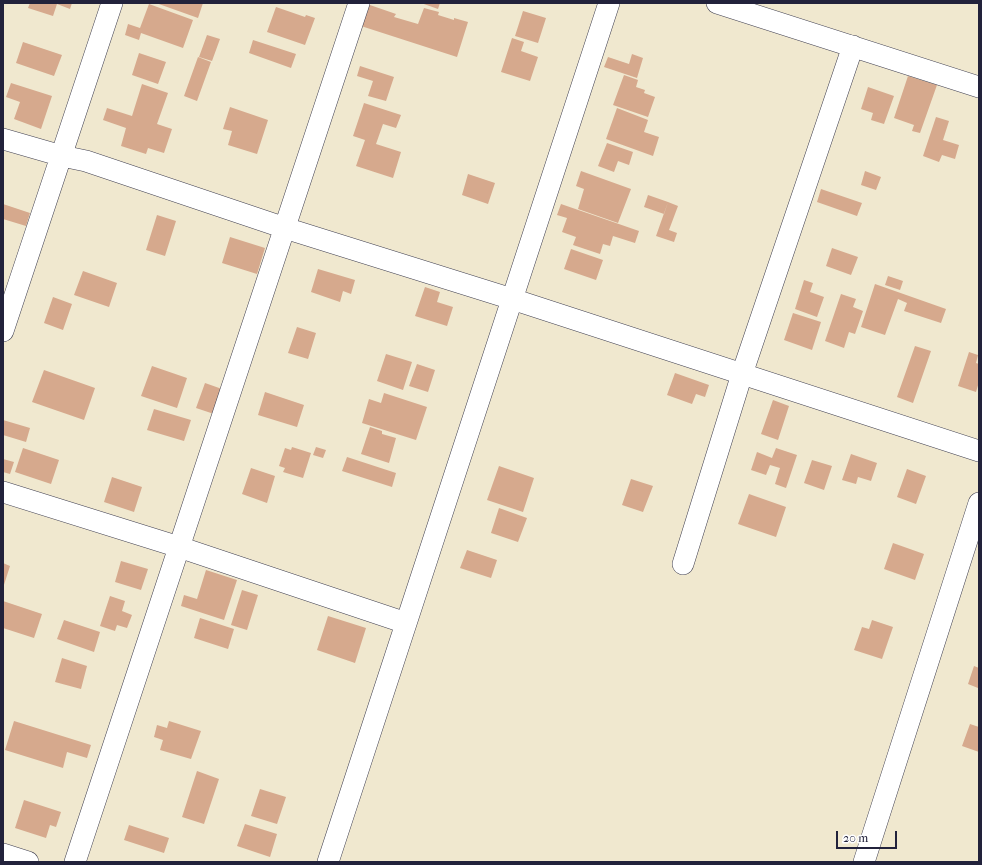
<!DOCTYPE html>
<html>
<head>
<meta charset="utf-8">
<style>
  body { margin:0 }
  #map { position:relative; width:982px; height:865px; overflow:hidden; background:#f0e8cf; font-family:"IM FELL French Canon",serif }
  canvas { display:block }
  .frame { position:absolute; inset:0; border:4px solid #22223b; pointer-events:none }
  .scale { position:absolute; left:836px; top:831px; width:61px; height:18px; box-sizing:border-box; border:2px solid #22223b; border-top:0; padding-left:5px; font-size:12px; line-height:14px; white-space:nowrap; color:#22223b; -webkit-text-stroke:3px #fff; paint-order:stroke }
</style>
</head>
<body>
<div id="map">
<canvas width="982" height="865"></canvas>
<div class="frame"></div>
<div class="scale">20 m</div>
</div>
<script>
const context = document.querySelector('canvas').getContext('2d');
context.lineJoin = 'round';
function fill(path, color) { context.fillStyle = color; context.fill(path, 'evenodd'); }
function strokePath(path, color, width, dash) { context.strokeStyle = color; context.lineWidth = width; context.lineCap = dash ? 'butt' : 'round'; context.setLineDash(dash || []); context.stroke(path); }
fill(new Path2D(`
  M 30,3 L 72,3 L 70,9 L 57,4 L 53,16 L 28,8 Z
  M 156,3 L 203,3 L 198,18 Z
  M 421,3 L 440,3 L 438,9 Z
  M 149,4 L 193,20 L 183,48 L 141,33 L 139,40 L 125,35 L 128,24 L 140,28 Z
  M 367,4 L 396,14 L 394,17 L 418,24 L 424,8 L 439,12 L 438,15 L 454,20 L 454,18 L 468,22 L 457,57 L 361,26 Z
  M 276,7 L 305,17 L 306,15 L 315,18 L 305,45 L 267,32 Z
  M 523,11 L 546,18 L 538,43 L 515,36 Z
  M 207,35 L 220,39 L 212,61 L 199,57 Z
  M 512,38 L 524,42 L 521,51 L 538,57 L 530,81 L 501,72 Z
  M 253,40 L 296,54 L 291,68 L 249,53 Z
  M 23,42 L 62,55 L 54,76 L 16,63 Z
  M 139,53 L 166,62 L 158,84 L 132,75 Z
  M 632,54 L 643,58 L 637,78 L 604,67 L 608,57 L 629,64 Z
  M 198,57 L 211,62 L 197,101 L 184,96 Z
  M 360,66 L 394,77 L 386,101 L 368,96 L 373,81 L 357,76 Z
  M 624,75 L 638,80 L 636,87 L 645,90 L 644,93 L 655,97 L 648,117 L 613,105 Z
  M 908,76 L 937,85 L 920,133 L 912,131 L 914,125 L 894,118 Z
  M 11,83 L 52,96 L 41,129 L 14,119 L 20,102 L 6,97 Z
  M 142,84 L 168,93 L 157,124 L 172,129 L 164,153 L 148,148 L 146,154 L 121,146 L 126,128 L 103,120 L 107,108 L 132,116 Z
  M 868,87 L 894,96 L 884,124 L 871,120 L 873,113 L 861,109 Z
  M 364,103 L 401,115 L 396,128 L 383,124 L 376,144 L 401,152 L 393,178 L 356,166 L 365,140 L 353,136 Z
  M 230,107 L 268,120 L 257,154 L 228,145 L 232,131 L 223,129 Z
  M 617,108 L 648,120 L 644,132 L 659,137 L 653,156 L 606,139 Z
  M 936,117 L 949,121 L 943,140 L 959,145 L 955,159 L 942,155 L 939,162 L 923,156 Z
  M 607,143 L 633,152 L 629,165 L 618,161 L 614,172 L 598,166 Z
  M 581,171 L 631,189 L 618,223 L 578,209 L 584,189 L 576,186 Z
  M 865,171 L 881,177 L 876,190 L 861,185 Z
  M 468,174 L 495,183 L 488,204 L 462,195 Z
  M 821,189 L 862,203 L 857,216 L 817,202 Z
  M 648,195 L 668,202 L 664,214 L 644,207 Z
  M 668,202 L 678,206 L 669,230 L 677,233 L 674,242 L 656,236 Z
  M 3,204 L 30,213 L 26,226 L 3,219 Z
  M 561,204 L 639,231 L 635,243 L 613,236 L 610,246 L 603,244 L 600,254 L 573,245 L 576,237 L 562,232 L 567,218 L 557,215 Z
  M 157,215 L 176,221 L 165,256 L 146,250 Z
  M 230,237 L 265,248 L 257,274 L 222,263 Z
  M 832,248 L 858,257 L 851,275 L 826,266 Z
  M 571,249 L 603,260 L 596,280 L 564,269 Z
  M 318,269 L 355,280 L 351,294 L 343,291 L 340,302 L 311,292 Z
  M 83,271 L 117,283 L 109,307 L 74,295 Z
  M 888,276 L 903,281 L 900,290 L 885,285 Z
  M 804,280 L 813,283 L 810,292 L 824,297 L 817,317 L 795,309 Z
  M 875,284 L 946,309 L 941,323 L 904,311 L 907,303 L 898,299 L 885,335 L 861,327 Z
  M 425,287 L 440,292 L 437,302 L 453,307 L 447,326 L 415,316 Z
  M 841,294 L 856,299 L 853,307 L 863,311 L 855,334 L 849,332 L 844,348 L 825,341 Z
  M 53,297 L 72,304 L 63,330 L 44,323 Z
  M 793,313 L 821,322 L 812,350 L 784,340 Z
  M 297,327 L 316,333 L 308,359 L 288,353 Z
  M 915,346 L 931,351 L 913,403 L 897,397 Z
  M 969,352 L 978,355 L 976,363 L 979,364 L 979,382 L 976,392 L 958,386 Z
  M 386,354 L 412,362 L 403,390 L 377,381 Z
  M 417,364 L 435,370 L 428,392 L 409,386 Z
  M 152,366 L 187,378 L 177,408 L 141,396 Z
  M 44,370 L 95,388 L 84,420 L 32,402 Z
  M 675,373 L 709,385 L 705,397 L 696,394 L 692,404 L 667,395 Z
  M 205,383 L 222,389 L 214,414 L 196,408 Z
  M 265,392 L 304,405 L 297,427 L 258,415 Z
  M 384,393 L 427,407 L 416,440 L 362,423 L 369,399 L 381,403 Z
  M 773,400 L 789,406 L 778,440 L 761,434 Z
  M 154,409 L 191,420 L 184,441 L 147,430 Z
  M 3,420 L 30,428 L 26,442 L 3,435 Z
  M 370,427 L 382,431 L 382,434 L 396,438 L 389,463 L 361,454 Z
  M 292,447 L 311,453 L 303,478 L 283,472 L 285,468 L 279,466 L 285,448 L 291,450 Z
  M 316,447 L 326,450 L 323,458 L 313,455 Z
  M 23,448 L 59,460 L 51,484 L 15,472 Z
  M 776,448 L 797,455 L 786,488 L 775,484 L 780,468 L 770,465 L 766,475 L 751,470 L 757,452 L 772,458 Z
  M 851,454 L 877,463 L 871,481 L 858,477 L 856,484 L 842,480 Z
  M 347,457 L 396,473 L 392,487 L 342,471 Z
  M 3,459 L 14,462 L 10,474 L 3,472 Z
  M 812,460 L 832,466 L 824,490 L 804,483 Z
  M 499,466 L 534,478 L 523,512 L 487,500 Z
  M 251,468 L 275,476 L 267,503 L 242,494 Z
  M 907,469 L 926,476 L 916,504 L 897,497 Z
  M 112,477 L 142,487 L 134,512 L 104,502 Z
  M 631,479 L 653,486 L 643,512 L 622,505 Z
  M 749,494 L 786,507 L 776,537 L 738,524 Z
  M 499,508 L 527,518 L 518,542 L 491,533 Z
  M 893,543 L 924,554 L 915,580 L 884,569 Z
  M 467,550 L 497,560 L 491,578 L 460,568 Z
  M 121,561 L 148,569 L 141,590 L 115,582 Z
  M 3,563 L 10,566 L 3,588 Z
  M 206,570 L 237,580 L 224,620 L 181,606 L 184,595 L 197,599 Z
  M 242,590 L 258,595 L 247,630 L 231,625 Z
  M 110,596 L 125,601 L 122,611 L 132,615 L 127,628 L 117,625 L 115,631 L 100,626 Z
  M 3,601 L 42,614 L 34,638 L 3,628 Z
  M 328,616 L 366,628 L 355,663 L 317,650 Z
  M 200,618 L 234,629 L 228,649 L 194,638 Z
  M 64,620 L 100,632 L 94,652 L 57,639 Z
  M 872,620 L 893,627 L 882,659 L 854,650 L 862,627 L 869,629 Z
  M 62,658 L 87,666 L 81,689 L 55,682 Z
  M 974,666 L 979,668 L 978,688 L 968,684 Z
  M 14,721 L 91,745 L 87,758 L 67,752 L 63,768 L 5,750 Z
  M 169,721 L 201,731 L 191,759 L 160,750 L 163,740 L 154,737 L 157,725 L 167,728 Z
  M 970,724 L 979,727 L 979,752 L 962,746 Z
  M 197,771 L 219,779 L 204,824 L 182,817 Z
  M 260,789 L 286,797 L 277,824 L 251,816 Z
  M 24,800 L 61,812 L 56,827 L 50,825 L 46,838 L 15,828 Z
  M 245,824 L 277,834 L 270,857 L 237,846 Z
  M 129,825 L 169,838 L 164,853 L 124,840 Z`), '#d6a98d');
const street = new Path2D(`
  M 717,3 L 979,87
  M 3,139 L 62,156 L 86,161 L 285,228 L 512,299 L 979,451
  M 3,331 L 112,3
  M 3,492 L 179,547 L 406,623
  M 683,564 L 742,374 L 853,46
  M 3,854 L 28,862
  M 75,862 L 359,3
  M 328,862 L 609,3
  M 864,862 L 979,503`);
strokePath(street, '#414051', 22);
strokePath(street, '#fff', 21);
</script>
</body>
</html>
